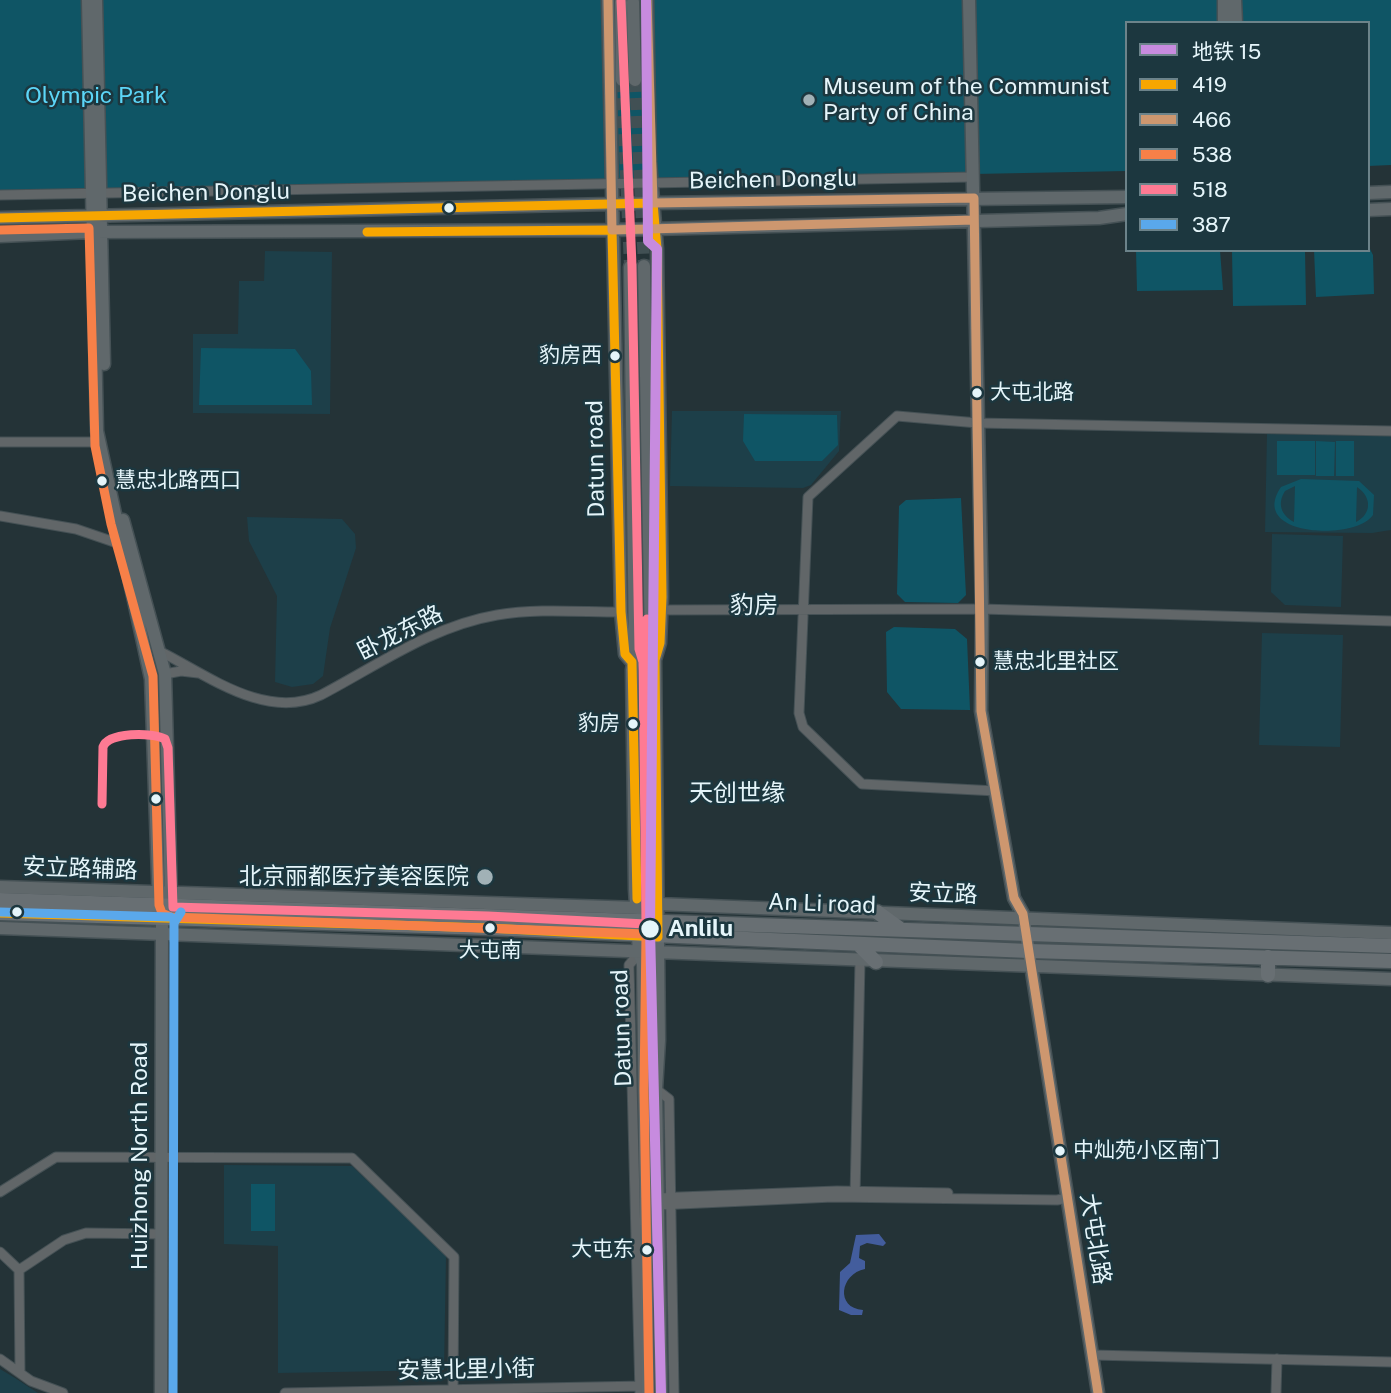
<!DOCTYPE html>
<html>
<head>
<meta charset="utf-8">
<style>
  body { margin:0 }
  #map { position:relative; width:1391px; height:1393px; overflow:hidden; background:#243337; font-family:"Public Sans","Noto Sans SC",sans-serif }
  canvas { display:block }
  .legend { position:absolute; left:1125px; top:21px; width:245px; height:231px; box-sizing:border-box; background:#1c373f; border:2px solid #6c838a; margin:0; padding:9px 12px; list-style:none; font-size:21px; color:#e5f5fa }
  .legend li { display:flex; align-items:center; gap:14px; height:35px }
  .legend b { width:35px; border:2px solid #6c838a }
</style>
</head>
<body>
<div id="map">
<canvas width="1391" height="1393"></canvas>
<ul class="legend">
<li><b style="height:9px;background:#c78bdf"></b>地铁 15</li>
<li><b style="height:9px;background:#f7a600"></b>419</li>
<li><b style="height:9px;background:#cd976f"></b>466</li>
<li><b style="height:9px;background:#f78048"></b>538</li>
<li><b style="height:9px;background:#fe7a93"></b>518</li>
<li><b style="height:9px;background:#5aa8eb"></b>387</li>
</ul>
</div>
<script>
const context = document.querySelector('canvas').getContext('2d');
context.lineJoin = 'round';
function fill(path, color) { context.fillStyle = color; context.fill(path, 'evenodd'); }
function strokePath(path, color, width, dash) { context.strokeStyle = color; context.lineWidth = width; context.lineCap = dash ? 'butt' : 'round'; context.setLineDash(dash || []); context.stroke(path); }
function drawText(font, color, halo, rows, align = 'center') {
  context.font = font + ' "Public Sans","Noto Sans SC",sans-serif'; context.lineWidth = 5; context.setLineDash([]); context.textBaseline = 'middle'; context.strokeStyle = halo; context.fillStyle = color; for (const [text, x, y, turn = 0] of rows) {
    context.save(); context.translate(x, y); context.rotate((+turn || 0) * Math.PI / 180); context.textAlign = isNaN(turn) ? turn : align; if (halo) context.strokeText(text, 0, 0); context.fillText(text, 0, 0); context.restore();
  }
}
fill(new Path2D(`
  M 265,251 L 332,252 L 330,414 L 193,413 L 193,334 L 238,334 L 239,281 L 264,281 Z
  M 672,411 L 841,411 L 839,451 L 811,485 L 803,488 L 670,486 Z
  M 1267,434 L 1391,436 L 1391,530 L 1372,533 L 1265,532 Z
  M 247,517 L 342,519 L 355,534 L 356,548 L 330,628 L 323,676 L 313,684 L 292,687 L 275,682 L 277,596 L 249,541 Z
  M 1272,534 L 1343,536 L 1341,607 L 1285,605 L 1271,592 Z
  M 1262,633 L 1343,635 L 1340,747 L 1259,745 Z
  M 224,1165 L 352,1166 L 446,1255 L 444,1370 L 278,1373 L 278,1246 L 224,1244 Z
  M 0,1369 L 15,1378 L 38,1393 L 0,1393 Z`), '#1d3f49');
fill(new Path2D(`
  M 0,0 L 1391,0 L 1391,165 L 1368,166 L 1368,23 L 1127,23 L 1127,171 L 0,193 Z
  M 1368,245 L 1373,255 L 1374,294 L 1316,297 L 1314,250 L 1368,250 Z
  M 1136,250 L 1220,250 L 1223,290 L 1137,291 Z
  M 1232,250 L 1305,250 L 1306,305 L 1233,306 Z
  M 201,348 L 295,349 L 311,371 L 312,405 L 199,405 Z
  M 744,414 L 837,415 L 838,445 L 822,461 L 755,461 L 743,441 Z
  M 1277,441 L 1315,441 L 1315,475 L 1277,475 Z
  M 1316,441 L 1335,442 L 1334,476 L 1316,476 Z
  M 1336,441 L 1354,441 L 1354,476 L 1336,476 Z
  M 1301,479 L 1359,481 L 1374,495 L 1373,515 C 1356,541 1247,537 1281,487 ZM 1295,486 L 1294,521 L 1294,522 C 1281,515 1277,504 1285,491 ZM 1357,487 C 1372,497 1372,514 1356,522 Z
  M 961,498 L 966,595 L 958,603 L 905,602 L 897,594 L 899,506 L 906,500 Z
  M 894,627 L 955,629 L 967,639 L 970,710 L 901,709 L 887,692 L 886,632 Z
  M 251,1184 L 275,1184 L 275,1231 L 251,1231 Z`), '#0f5565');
fill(new Path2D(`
  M 879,1234 L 886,1243 L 883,1246 L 867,1243 L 860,1246 L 859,1258 L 865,1261 L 865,1269 C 840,1274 835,1308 863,1310 L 862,1315 L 851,1315 L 839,1310 L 840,1272 L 850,1263 L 856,1235 Z`), '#435d9d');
strokePath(new Path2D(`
  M 622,80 L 630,267
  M 635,80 L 644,266`), '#415054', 12, [12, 6]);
const street = new Path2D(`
  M 0,195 L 973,177
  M 0,442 L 98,442
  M 0,516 L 76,529 L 120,544
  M 662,610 L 982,609 L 1391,621
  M 161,652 C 207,675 266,721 321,695 C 378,665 432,626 497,615 C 537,608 580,612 621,612
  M 165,674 L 181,671 L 198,673
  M 996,791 L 862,784 L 803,727 L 799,713 L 808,497 L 897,416 L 978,423 L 1391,431
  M 639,953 L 629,965 L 640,1393
  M 656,1089 L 669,1099 L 674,1393
  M 0,1192 L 56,1157 L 352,1158 L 454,1257 L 453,1393
  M 855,1197 L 860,961
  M 654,1198 L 837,1191 L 948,1193
  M 653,1202 L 658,1205 L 833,1197 L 1057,1200 L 1068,1198
  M 0,1252 L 19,1270
  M 1092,1355 L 1391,1362
  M 0,1359 L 31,1381 L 63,1393
  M 20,1373 L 19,1270 L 64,1240 L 86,1233 L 161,1234
  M 285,1393 L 643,1386
  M 1276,1393 L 1277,1359`);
const secondary = new Path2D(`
  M 88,0 L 97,431 L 151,679 L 159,905 L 162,919 L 161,1393
  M 96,0 L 104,364
  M 608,0 L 621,612 L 625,654 L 632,662
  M 647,0 L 650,162 L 657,249 L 662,597 L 660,643 L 655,660 L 659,1040 L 656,1089 L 661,1393
  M 969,0 L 982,609 L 981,711 L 1014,898 L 1023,914 L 1098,1393
  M 1224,0 L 1224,23
  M 1235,0 L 1236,23
  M 621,2 L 622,80
  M 633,2 L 635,80
  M 1368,193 L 1391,192
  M 1368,210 L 1391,209
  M 0,218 L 653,203 L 1127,197
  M 0,236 L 91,232 L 612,230 L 1099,218 L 1127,214
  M 644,266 L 651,649 L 655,660
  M 630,267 L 635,651 L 632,670 L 635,889 L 639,953 L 643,964 L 648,1393
  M 123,520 L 165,674 L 171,898
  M 0,887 L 638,908 L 658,904 L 1391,933
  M 0,928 L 1391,979`);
const primary = new Path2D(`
  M 0,900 L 1391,946
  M 877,912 L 899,928
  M 0,913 L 488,928 L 1029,951 L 1391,961
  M 859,945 L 876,962
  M 1268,975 L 1268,957`);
strokePath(street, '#455155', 11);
strokePath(secondary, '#455155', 15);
strokePath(primary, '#455155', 17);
strokePath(street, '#616668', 9);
strokePath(secondary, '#60686b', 12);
strokePath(primary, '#686f73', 14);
strokePath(new Path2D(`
  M 0,218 L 653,203 L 657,249 L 662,597 L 660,643 L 655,660 L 658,937 L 488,928 L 0,913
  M 367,232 L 612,230 L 621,612 L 625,654 L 632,662 L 637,899`), '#f7a600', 9);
strokePath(new Path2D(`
  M 608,0 L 612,230 L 974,220
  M 647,0 L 653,203 L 974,198 L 981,711 L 1014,898 L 1023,914 L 1098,1393`), '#cd976f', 9);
strokePath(new Path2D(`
  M 0,230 L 89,228 L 95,446 L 111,524 L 153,676 L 159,905 L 162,913 L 171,917 L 646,934 L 644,1089 L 649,1393`), '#f78048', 9);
strokePath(new Path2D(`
  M 647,619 L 644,664 L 649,899
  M 102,804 L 103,747 C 108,732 152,732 165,739 L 168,748 L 173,907 L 488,916 L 646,924 L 643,662 L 639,649 L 632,266 L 621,1`), '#fe7a93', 9);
strokePath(new Path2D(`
  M 0,912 L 171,917
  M 173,1393 L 174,923 L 181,912`), '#5aa8eb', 9);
strokePath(new Path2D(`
  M 646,0 L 648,241 L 657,249 L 650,929 L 661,1393`), '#c78bdf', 10);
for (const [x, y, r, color] of [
  [809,100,7,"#a1b1b6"],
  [449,208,6,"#e5f5fa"],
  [615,356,6,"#e5f5fa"],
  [977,393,6,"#e5f5fa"],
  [102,481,6,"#e5f5fa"],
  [980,662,6,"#e5f5fa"],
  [633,724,6,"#e5f5fa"],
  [156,799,6,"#e5f5fa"],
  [485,877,9,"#a1b1b6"],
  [17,912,6,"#e5f5fa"],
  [490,928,6,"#e5f5fa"],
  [650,929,10,"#e5f5fa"],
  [1060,1151,6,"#e5f5fa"],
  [647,1250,6,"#e5f5fa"]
]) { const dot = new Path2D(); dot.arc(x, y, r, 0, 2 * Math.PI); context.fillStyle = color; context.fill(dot); strokePath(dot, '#1c373f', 2.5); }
drawText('21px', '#e5f5fa', '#1c373f', [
  ["豹房西",602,356,"right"],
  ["大屯北路",990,393],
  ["慧忠北路西口",115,481],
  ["慧忠北里社区",993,662],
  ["豹房",620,724,"right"],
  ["大屯南",490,951,"center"],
  ["中灿苑小区南门",1073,1151],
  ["大屯东",634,1250,"right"]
], 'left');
drawText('23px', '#e5f5fa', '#1c373f', [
  ["Museum of the Communist",823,87],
  ["Party of China",823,113],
  ["北京丽都医疗美容医院",469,877,"right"]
], 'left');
drawText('23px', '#5cd6f8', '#1c373f', [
  ["Olympic Park",96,96]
]);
drawText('23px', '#e5f5fa', '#1c373f', [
  ["Beichen Donglu",773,180,-1],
  ["Beichen Donglu",206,193,-1],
  ["Datun road",596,459,-91],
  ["卧龙东路",400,633,-27],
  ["安立路辅路",80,869,2],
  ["安立路",943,894,2],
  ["An Li road",822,904,2],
  ["Datun road",622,1028,-92],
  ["Huizhong North Road",140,1156,-90],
  ["大屯北路",1095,1239,81],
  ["安慧北里小街",466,1370,-1]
]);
drawText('bold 23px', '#e5f5fa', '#1c373f', [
  ["Anlilu",668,929]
], 'left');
drawText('24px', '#e5f5fa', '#1c373f', [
  ["豹房",754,606],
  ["天创世缘",737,794]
]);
</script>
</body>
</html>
